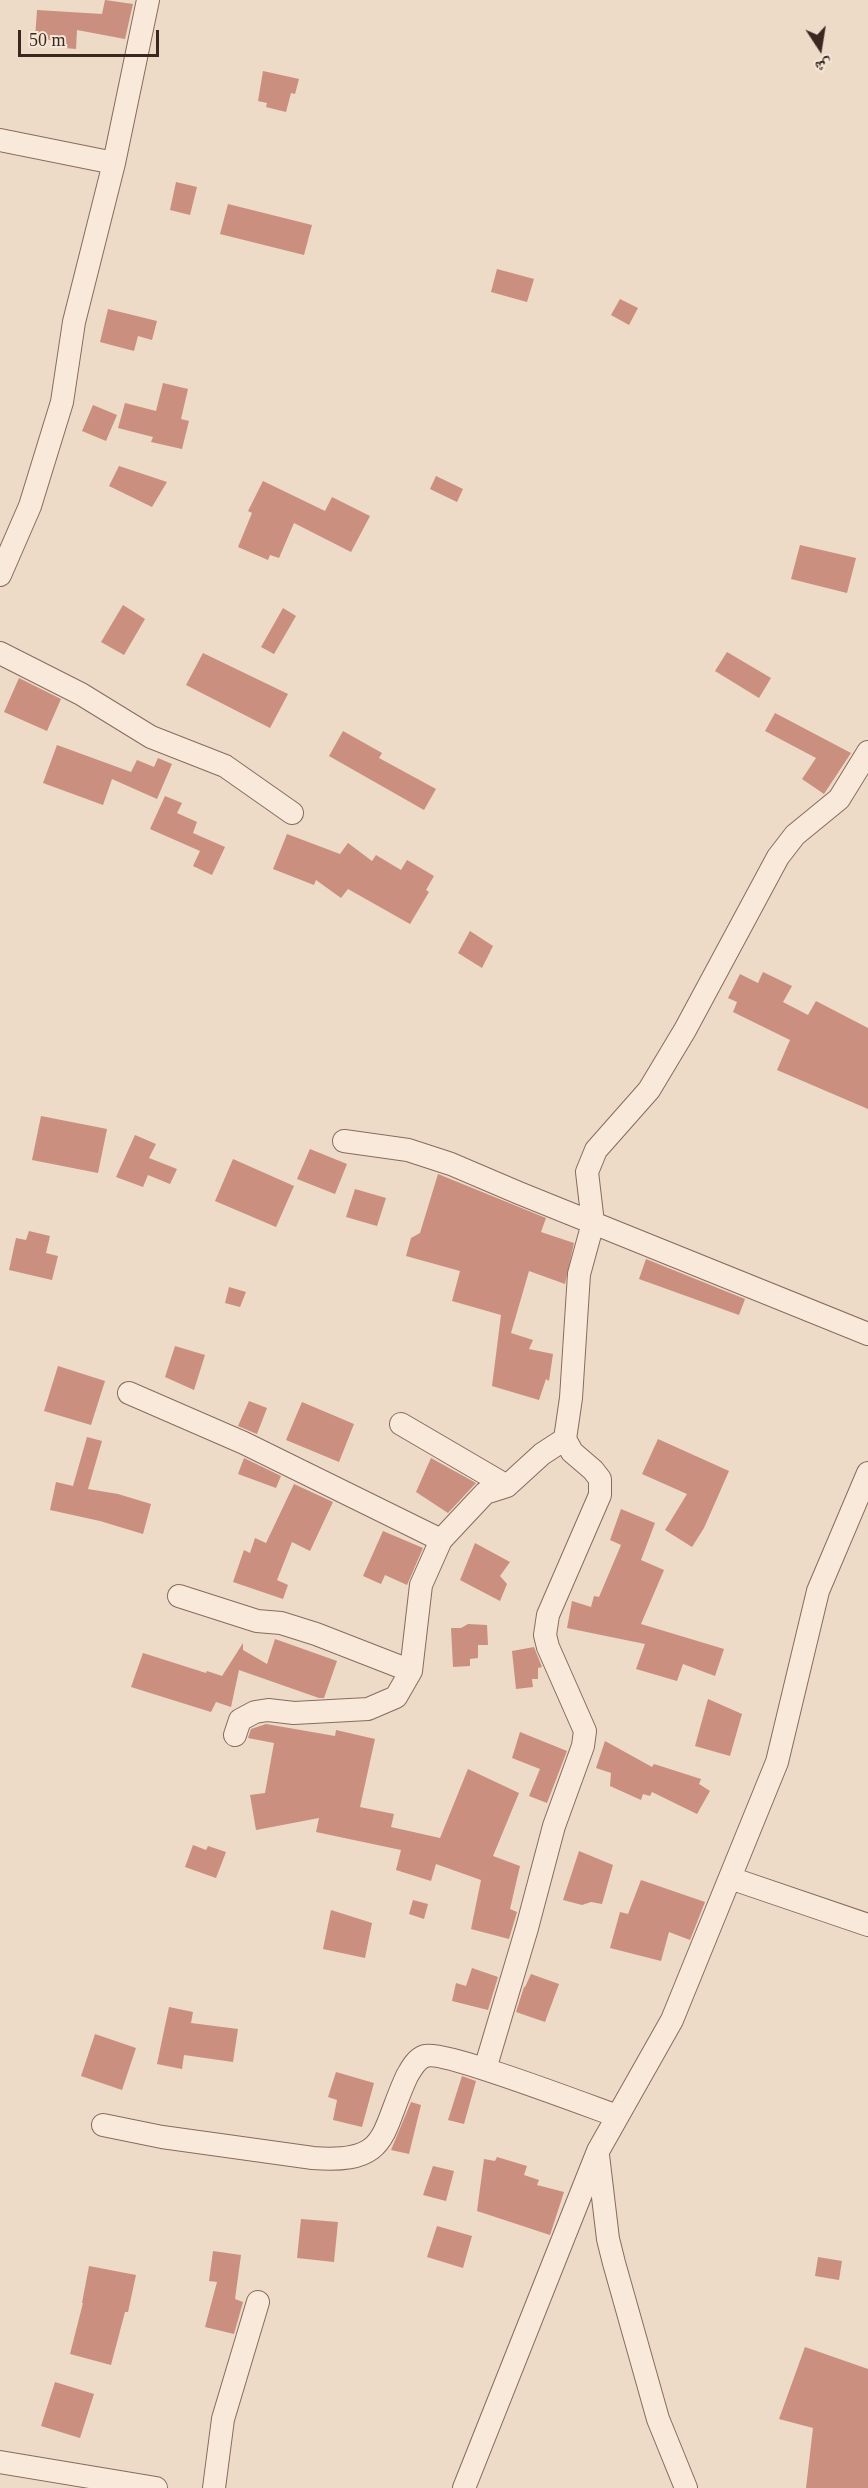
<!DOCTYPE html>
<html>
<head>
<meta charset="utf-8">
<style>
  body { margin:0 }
  #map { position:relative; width:868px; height:2488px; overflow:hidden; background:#eddac7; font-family:"Times New Roman","Noto Naskh Arabic",serif }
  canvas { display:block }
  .north { position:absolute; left:790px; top:18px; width:60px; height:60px; -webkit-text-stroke:4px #f5e6d7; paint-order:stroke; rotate:168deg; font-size:16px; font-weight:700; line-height:24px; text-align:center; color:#392720 }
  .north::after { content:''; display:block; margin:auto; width:21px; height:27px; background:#392720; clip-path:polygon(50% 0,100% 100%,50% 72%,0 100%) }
  .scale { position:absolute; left:18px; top:30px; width:141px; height:27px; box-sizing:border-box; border:3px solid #392720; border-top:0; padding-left:8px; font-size:18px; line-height:21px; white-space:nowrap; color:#392720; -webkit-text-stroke:4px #f5e6d7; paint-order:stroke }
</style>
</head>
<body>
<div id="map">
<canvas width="868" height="2488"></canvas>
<div class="north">ش</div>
<div class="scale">50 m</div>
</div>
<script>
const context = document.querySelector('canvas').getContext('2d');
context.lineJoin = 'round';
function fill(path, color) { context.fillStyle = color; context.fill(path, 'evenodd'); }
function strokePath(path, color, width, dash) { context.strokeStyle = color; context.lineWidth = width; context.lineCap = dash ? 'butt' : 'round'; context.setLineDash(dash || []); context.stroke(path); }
fill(new Path2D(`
  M 105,0 L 133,4 L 125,39 L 77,30 L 76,49 L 54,47 L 54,40 L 35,39 L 37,10 L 102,14 Z
  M 263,71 L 299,79 L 295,94 L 291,93 L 286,112 L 266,107 L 267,103 L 258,101 Z
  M 176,182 L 197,187 L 190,215 L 170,210 Z
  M 228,204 L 312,225 L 304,255 L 220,234 Z
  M 497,269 L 534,279 L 527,302 L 491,292 Z
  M 620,299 L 638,308 L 629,325 L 611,315 Z
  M 108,309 L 157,321 L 152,340 L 138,336 L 134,351 L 100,342 Z
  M 163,383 L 188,389 L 181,419 L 189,421 L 182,449 L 151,442 L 153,437 L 118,428 L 125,403 L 156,411 Z
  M 93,405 L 117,415 L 106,441 L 82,431 Z
  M 119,466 L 167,482 L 152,507 L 109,486 Z
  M 436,476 L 463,489 L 457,502 L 430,489 Z
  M 263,481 L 325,511 L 332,497 L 370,516 L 351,552 L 294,523 L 279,558 L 270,555 L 268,560 L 238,547 L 252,513 L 248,511 Z
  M 800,545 L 856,558 L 847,593 L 791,579 Z
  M 123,605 L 145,619 L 124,655 L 101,642 Z
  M 283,608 L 296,616 L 274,654 L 261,647 Z
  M 727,652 L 771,678 L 759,698 L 715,671 Z
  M 203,653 L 288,694 L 270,728 L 186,685 Z
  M 19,678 L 61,699 L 47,731 L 4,712 Z
  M 775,713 L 851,753 L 824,794 L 802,779 L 816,758 L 765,731 Z
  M 343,731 L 382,753 L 379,758 L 436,789 L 424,810 L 329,756 Z
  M 57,745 L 131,772 L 137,760 L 154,767 L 158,758 L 172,764 L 157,799 L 112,779 L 103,805 L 43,783 Z
  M 165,796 L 182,803 L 177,813 L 197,822 L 193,833 L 225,847 L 212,875 L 193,866 L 200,851 L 150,829 Z
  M 287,834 L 340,854 L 348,843 L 372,861 L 376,855 L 401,870 L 407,860 L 434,876 L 426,890 L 429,892 L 410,924 L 348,889 L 341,898 L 316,880 L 314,885 L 273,869 Z
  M 470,931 L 493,946 L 482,968 L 458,953 Z
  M 763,972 L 792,986 L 783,1002 L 808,1015 L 816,1001 L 868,1028 L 868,1109 L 777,1070 L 790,1040 L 733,1012 L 737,1002 L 728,998 L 740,974 L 758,983 Z
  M 41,1116 L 107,1129 L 98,1173 L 32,1160 Z
  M 135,1135 L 156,1144 L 149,1158 L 177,1169 L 170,1184 L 148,1175 L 143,1187 L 116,1177 Z
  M 310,1149 L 347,1164 L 335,1194 L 297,1179 Z
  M 233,1159 L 294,1186 L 276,1227 L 215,1201 Z
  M 438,1174 L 546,1218 L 541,1232 L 574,1243 L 565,1284 L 529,1271 L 511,1333 L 533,1340 L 529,1349 L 553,1354 L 549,1381 L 546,1379 L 539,1400 L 492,1386 L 501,1315 L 452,1301 L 460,1271 L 406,1256 L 411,1238 L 420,1233 Z
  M 355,1189 L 386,1198 L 377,1226 L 346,1217 Z
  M 29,1231 L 50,1236 L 46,1253 L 58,1256 L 52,1280 L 9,1270 L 16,1238 L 26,1240 Z
  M 646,1259 L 745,1299 L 739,1315 L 639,1279 Z
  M 229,1287 L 246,1292 L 240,1307 L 225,1303 Z
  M 175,1346 L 205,1355 L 194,1390 L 165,1377 Z
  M 58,1366 L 105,1381 L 91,1425 L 44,1411 Z
  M 249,1401 L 267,1408 L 257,1434 L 238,1426 Z
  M 302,1402 L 354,1424 L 339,1462 L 286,1440 Z
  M 87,1437 L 102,1441 L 88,1489 L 118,1494 L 151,1504 L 143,1534 L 100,1521 L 50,1510 L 56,1482 L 73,1486 Z
  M 658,1439 L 729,1471 L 704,1528 L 692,1547 L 665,1530 L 687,1494 L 642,1474 Z
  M 244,1458 L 281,1476 L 276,1488 L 238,1474 Z
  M 431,1458 L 476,1483 L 448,1513 L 416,1492 Z
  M 294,1484 L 333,1502 L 310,1551 L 292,1542 L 277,1580 L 288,1585 L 283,1599 L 233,1582 L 244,1550 L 250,1553 L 255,1538 L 266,1543 Z
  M 621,1509 L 655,1523 L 641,1560 L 664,1570 L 641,1624 L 724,1649 L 715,1676 L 683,1664 L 677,1681 L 636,1669 L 645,1644 L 567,1628 L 572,1601 L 591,1607 L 594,1596 L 599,1597 L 621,1545 L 610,1540 Z
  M 383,1531 L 423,1548 L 407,1585 L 385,1575 L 381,1584 L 363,1576 Z
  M 475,1543 L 510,1562 L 500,1576 L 507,1584 L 500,1601 L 460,1580 Z
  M 468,1624 L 487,1625 L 488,1645 L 478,1645 L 478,1658 L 470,1659 L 470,1666 L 453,1667 L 451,1628 L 461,1628 Z
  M 275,1639 L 337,1661 L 324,1698 L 319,1698 L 239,1670 L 231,1707 L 216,1702 L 211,1712 L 131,1687 L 143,1653 L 206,1673 L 207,1671 L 222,1676 L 243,1643 L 243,1650 L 267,1664 Z
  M 534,1647 L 542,1667 L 538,1668 L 538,1679 L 532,1679 L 533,1687 L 516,1689 L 512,1651 Z
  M 708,1699 L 742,1714 L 730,1756 L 695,1746 Z
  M 266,1724 L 335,1736 L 336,1730 L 375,1739 L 360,1807 L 394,1814 L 391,1827 L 440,1838 L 468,1769 L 519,1793 L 493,1856 L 520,1866 L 510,1909 L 517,1912 L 509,1939 L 471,1929 L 481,1880 L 436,1864 L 431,1881 L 396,1870 L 401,1850 L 316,1832 L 319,1818 L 256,1830 L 250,1795 L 265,1793 L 274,1743 L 248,1738 L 251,1729 Z
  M 520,1732 L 567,1751 L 547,1803 L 529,1796 L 540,1769 L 512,1758 Z
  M 605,1741 L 652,1767 L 654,1764 L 701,1779 L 699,1784 L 710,1791 L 697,1814 L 652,1792 L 650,1796 L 643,1794 L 641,1800 L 610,1786 L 611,1773 L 596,1768 Z
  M 193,1845 L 206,1850 L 208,1846 L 226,1852 L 216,1878 L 185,1867 Z
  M 579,1851 L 613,1865 L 602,1904 L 591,1902 L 582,1905 L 563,1900 Z
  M 641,1880 L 705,1902 L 690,1940 L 669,1932 L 661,1961 L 610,1948 L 620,1912 L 628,1914 Z
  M 413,1900 L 428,1904 L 424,1919 L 409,1914 Z
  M 331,1910 L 372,1923 L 365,1958 L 323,1949 Z
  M 472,1968 L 498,1977 L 488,2010 L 452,2001 L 456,1983 L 466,1986 Z
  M 531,1974 L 559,1984 L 545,2022 L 516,2012 L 524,1987 L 525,1987 Z
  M 169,2007 L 193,2012 L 191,2023 L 238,2029 L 233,2062 L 184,2055 L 182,2069 L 157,2064 Z
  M 95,2034 L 136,2048 L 122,2090 L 81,2076 Z
  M 336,2072 L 374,2083 L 362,2127 L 333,2120 L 337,2100 L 328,2097 Z
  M 462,2076 L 476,2081 L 464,2124 L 448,2120 Z
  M 411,2102 L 421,2105 L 409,2154 L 391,2150 Z
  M 497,2157 L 527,2166 L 524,2175 L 539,2180 L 537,2185 L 564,2192 L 550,2235 L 477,2211 L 484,2159 L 495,2161 Z
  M 433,2166 L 454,2171 L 446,2201 L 423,2195 Z
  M 301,2219 L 338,2222 L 334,2262 L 297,2258 Z
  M 437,2226 L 472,2236 L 463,2268 L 427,2257 Z
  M 213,2251 L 241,2255 L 235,2299 L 243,2302 L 234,2334 L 205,2327 L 217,2282 L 209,2281 Z
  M 818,2257 L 842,2261 L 839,2280 L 815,2276 Z
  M 89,2266 L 136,2275 L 128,2312 L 125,2312 L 111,2365 L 70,2354 L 83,2303 L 82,2303 Z
  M 805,2347 L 868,2369 L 868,2488 L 806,2488 L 813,2428 L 779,2419 Z
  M 55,2382 L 94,2394 L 80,2438 L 41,2426 Z`), '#ca8f7e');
const street = new Path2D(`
  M 0,140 L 114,163
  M 0,575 L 30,506 L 62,402 L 74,322 L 114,163 L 148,0
  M 0,653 L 81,694 L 151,737 L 225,766 L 292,813
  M 344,1141 L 408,1150 L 451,1164 L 519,1193 L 868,1334
  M 129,1393 L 244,1443 L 441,1540
  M 401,1424 L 507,1486
  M 179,1596 L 257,1621 L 281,1623 L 316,1634 L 411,1671
  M 235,1735 L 240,1720 L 255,1712 L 268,1710 L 294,1713 L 368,1709 L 396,1697 L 411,1671 L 421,1585 L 441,1540 L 485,1493 L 507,1486 L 542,1454 L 565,1439
  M 730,1878 L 868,1925
  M 485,2069 L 527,1928 L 554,1826 L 583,1746 L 585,1731 L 548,1647 L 545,1635 L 548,1615 L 600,1495 L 600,1479 L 593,1470 L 572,1452 L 565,1439 L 571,1398 L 579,1274 L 593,1223 L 587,1172 L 596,1150 L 649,1090 L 685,1030 L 778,857 L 795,835 L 839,799 L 868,752
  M 103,2125 L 162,2137 L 313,2158 C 390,2164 380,2134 407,2076 C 411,2069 416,2059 425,2056 C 443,2050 589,2106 617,2116
  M 598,2155 L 608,2239 L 614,2263 L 658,2419 L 686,2488
  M 0,2462 L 156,2488
  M 214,2488 L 223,2419 L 258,2302
  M 464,2488 L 598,2151 L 672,2020 L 777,1762 L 818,1591 L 868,1473`);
strokePath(street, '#896b5d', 24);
strokePath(street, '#f8e9da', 22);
</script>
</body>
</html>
